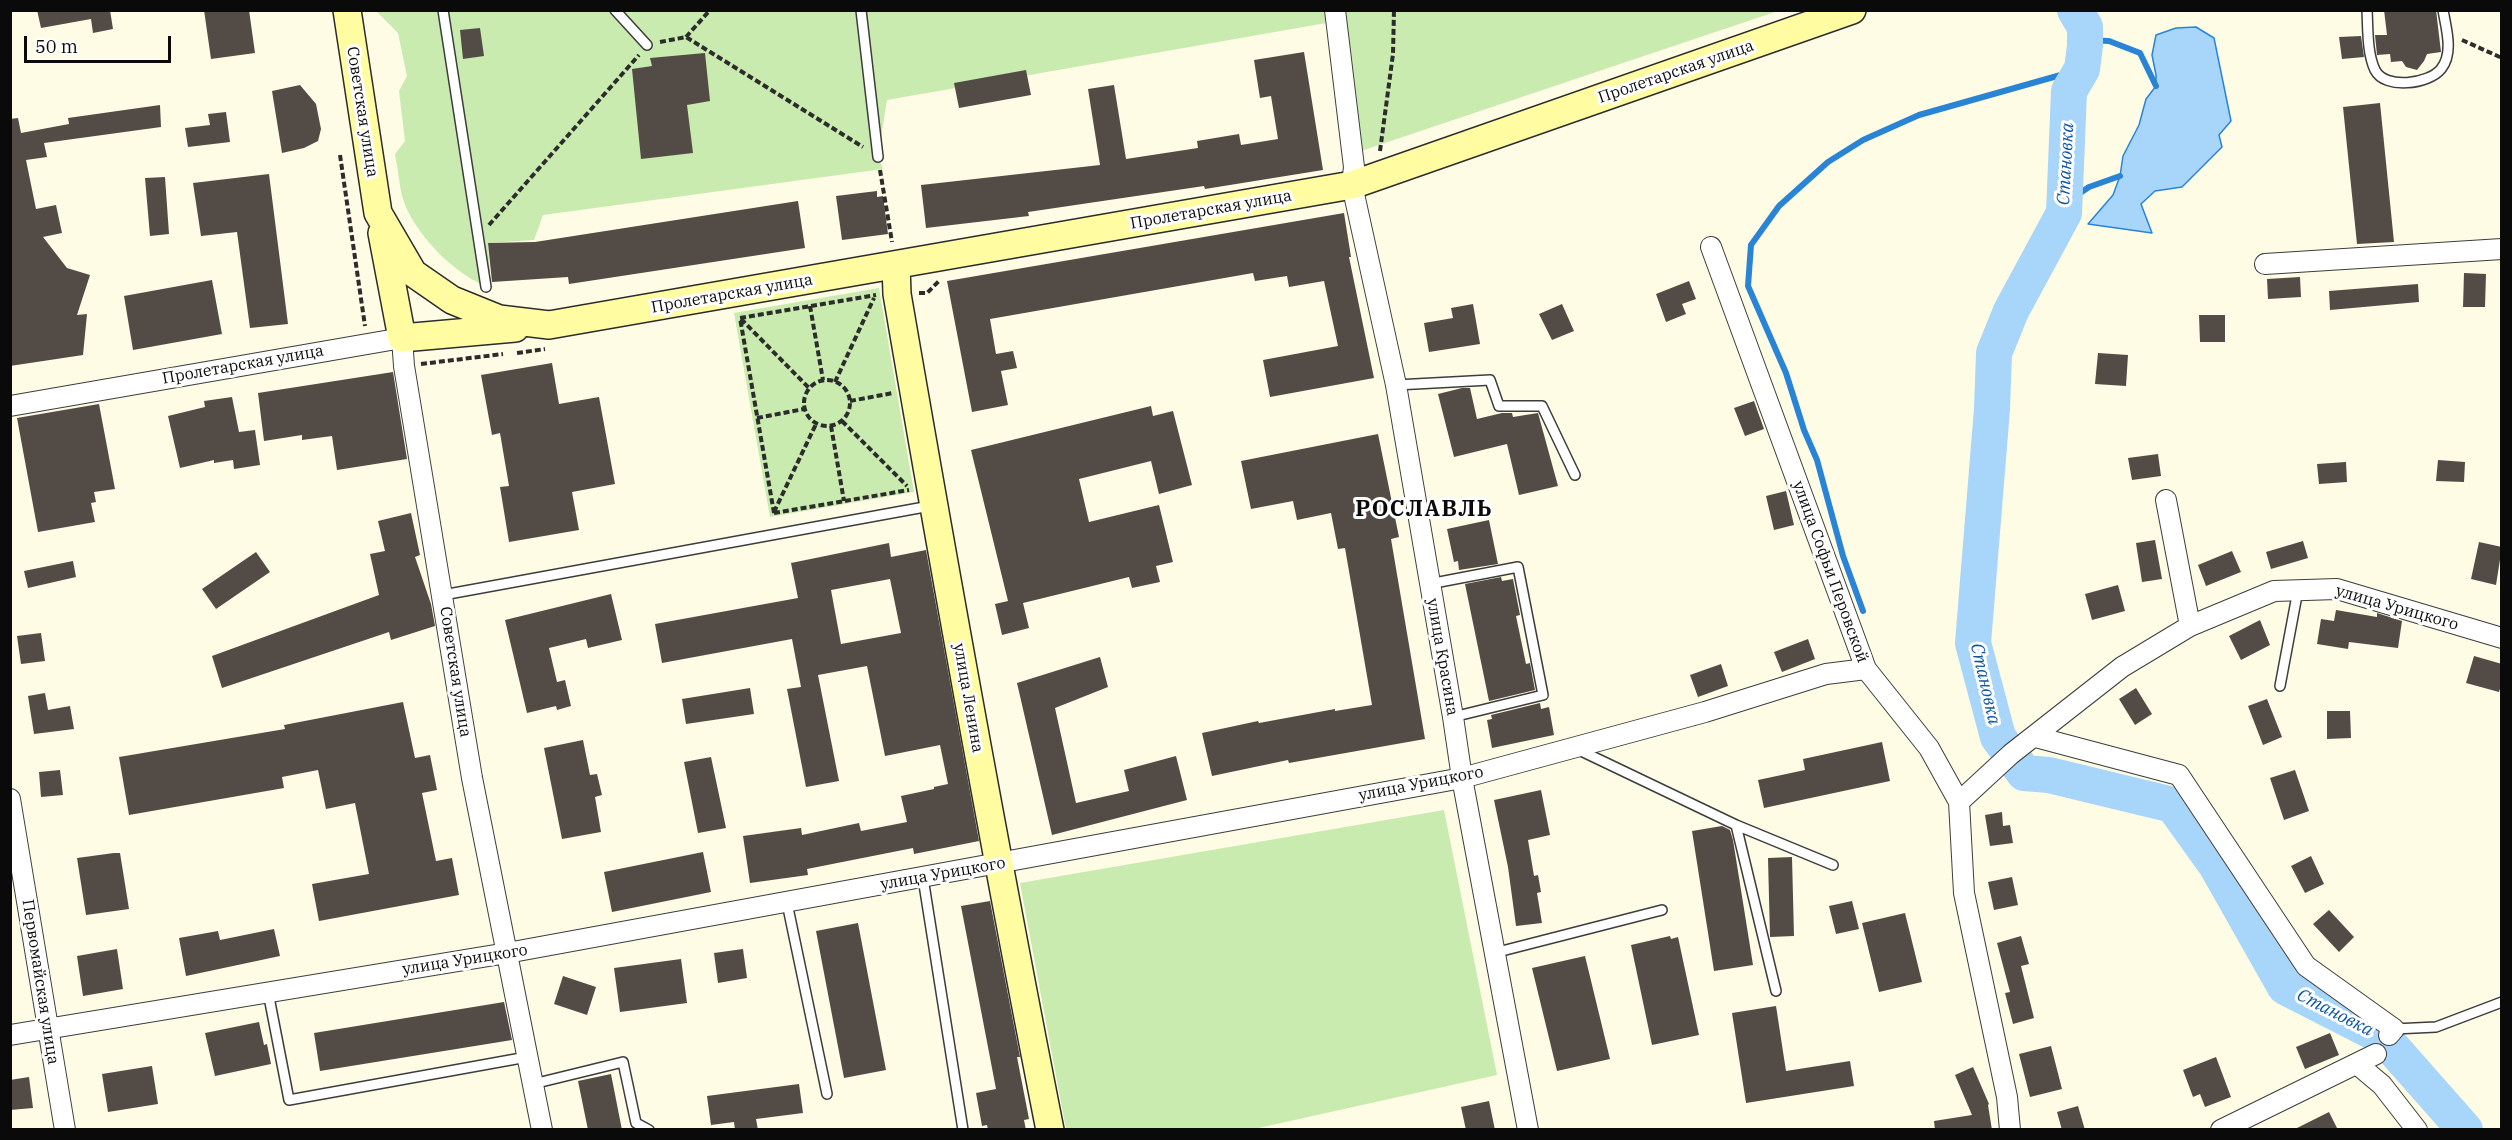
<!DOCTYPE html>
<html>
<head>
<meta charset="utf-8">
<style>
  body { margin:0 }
  #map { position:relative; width:2512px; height:1140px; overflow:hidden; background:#fffce6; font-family:"IBM Plex Serif",serif }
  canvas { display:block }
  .frame { position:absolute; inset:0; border:12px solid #0a0a0a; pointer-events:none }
  .scale { position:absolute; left:24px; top:36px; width:147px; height:27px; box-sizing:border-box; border:3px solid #0a0a0a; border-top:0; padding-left:8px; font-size:18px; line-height:21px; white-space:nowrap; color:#0a0a0a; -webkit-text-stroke:4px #fff; paint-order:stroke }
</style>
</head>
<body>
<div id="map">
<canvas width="2512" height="1140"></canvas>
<div class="frame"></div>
<div class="scale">50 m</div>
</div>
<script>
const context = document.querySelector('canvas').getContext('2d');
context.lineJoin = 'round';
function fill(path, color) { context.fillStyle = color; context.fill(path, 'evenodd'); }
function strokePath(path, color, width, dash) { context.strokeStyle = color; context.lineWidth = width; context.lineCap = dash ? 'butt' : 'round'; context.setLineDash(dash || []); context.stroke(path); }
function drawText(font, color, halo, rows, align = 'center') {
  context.font = font + ' "IBM Plex Serif",serif'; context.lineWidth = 6; context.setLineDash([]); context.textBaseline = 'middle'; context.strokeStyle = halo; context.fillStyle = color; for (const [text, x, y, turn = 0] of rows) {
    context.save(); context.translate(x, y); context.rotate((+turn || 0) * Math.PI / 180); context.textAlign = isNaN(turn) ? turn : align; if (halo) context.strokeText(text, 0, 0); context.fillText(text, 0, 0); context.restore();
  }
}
fill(new Path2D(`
  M 376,11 L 1778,11 L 1358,152 L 1332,22 L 887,100 L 878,157 L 883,169 L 543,215 L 534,240 L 488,243 L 491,288 C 456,277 412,232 402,196 C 399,183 398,168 395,154 L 405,141 L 399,91 L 407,76 L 398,33 Z
  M 879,288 L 914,492 L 770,517 L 734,313 Z
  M 1444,810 L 1497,1075 L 1254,1129 L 1066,1129 L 1020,883 Z`), '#c9ebaf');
const water = new Path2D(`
  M 2196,27 L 2214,38 L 2231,121 L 2219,135 L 2222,147 L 2182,187 L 2155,191 L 2141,204 L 2152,233 L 2088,224 L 2113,195 L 2120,176 L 2123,156 L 2139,125 L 2146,99 L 2156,86 L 2156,75 L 2152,55 L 2156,35 L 2176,28 Z`);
fill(water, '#a8d5fa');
strokePath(water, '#2a84d5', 1.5);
strokePath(new Path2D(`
  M 2085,40 L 2109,41 L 2140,53 L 2156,86
  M 2064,204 L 2089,187 L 2120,176
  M 1863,611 L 1843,556 L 1817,460 L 1804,430 L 1786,373 L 1748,286 L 1751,245 L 1779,206 L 1828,162 L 1863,140 L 1919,115 L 2082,69`), '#2a84d5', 6);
strokePath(new Path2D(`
  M 2075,10 L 2085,27 L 2085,46 L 2082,69 L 2069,91 L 2064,213 L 2011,311 L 1994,353 L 1992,409 L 1973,643 L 1998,737 L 2024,773 L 2049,775 L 2173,805 L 2216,865 L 2285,987 L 2383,1037 L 2465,1130`), '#a8d5fa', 36);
fill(new Path2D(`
  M 37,10 L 110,10 L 113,29 L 93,33 L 91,19 L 41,28 Z
  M 204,10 L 249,10 L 255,53 L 211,59 Z
  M 2384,10 L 2436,10 L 2441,52 L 2427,54 L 2424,61 L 2417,70 L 2406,67 L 2402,61 L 2391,62 L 2390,54 L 2377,55 L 2375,35 L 2387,35 Z
  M 480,28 L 484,56 L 463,59 L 460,30 Z
  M 2361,36 L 2364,57 L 2342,59 L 2339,37 Z
  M 1304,52 L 1323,170 L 1205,189 L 1204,186 L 1028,212 L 1029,216 L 926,228 L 921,185 L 1100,165 L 1088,89 L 1114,85 L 1126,159 L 1198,148 L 1197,141 L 1239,134 L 1241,145 L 1278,139 L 1271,96 L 1260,98 L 1254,60 Z
  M 705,53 L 710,101 L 687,105 L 693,153 L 641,159 L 632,69 L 652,66 L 650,58 Z
  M 1026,70 L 1031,95 L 959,108 L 954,83 Z
  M 300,85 L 316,104 L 321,129 L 318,141 L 304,148 L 282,153 L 272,91 Z
  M 2380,103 L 2394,242 L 2357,244 L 2343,107 Z
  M 160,105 L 161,127 L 44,143 L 47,157 L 26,160 L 36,209 L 56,205 L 62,233 L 43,237 L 67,268 L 90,275 L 77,315 L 87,314 L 83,355 L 10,366 L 10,119 L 18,118 L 21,133 L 69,124 L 68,118 Z
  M 226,112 L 230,142 L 188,147 L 185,128 L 210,125 L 208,114 Z
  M 269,174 L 288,324 L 250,328 L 237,232 L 201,236 L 193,183 Z
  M 165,177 L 169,234 L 150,236 L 145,178 Z
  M 877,191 L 877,197 L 883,196 L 888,234 L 842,240 L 836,196 Z
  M 798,201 L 805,248 L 569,284 L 568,277 L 492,282 L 488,243 L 535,242 Z
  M 1344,213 L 1351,257 L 1349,257 L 1374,378 L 1270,397 L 1263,360 L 1338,346 L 1324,281 L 1289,287 L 1287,276 L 1255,281 L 1253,273 L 990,319 L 996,354 L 1013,351 L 1017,368 L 1001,371 L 1008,405 L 972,412 L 947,281 Z
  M 2464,273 L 2486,274 L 2485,307 L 2463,307 Z
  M 2300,277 L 2301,297 L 2268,299 L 2267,279 Z
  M 212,280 L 222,334 L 133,350 L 124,296 Z
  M 1689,281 L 1696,299 L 1682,304 L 1686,314 L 1666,322 L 1656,294 Z
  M 2418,284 L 2419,302 L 2330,310 L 2329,291 Z
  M 1473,304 L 1480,344 L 1429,352 L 1424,323 L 1453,318 L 1451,308 Z
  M 1562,304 L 1574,331 L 1552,340 L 1539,314 Z
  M 2199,315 L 2225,315 L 2225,342 L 2200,342 Z
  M 2098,353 L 2128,355 L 2126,386 L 2095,384 Z
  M 552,363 L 559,404 L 599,397 L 615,484 L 572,492 L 579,530 L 509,542 L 500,487 L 509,486 L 500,433 L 492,435 L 481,375 Z
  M 393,372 L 407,459 L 337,470 L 332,436 L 302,440 L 302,435 L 264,441 L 258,393 Z
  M 1462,388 L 1470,388 L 1477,419 L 1502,413 L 1512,413 L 1513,417 L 1538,413 L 1558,486 L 1519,495 L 1507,444 L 1454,457 L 1438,394 Z
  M 232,397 L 239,432 L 255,430 L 260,465 L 234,469 L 233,460 L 214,463 L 214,460 L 180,468 L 168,416 L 205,407 L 204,401 Z
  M 1754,401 L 1764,429 L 1745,436 L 1734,408 Z
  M 99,404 L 115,489 L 94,492 L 96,502 L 91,503 L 95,522 L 38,532 L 17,418 Z
  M 1151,406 L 1153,416 L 1173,411 L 1192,485 L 1159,494 L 1151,461 L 1079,479 L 1089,522 L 1159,505 L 1173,562 L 1156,566 L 1160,582 L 1132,588 L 1129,577 L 1023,603 L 1029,628 L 1002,635 L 995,604 L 1008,601 L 971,450 Z
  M 1378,434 L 1399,537 L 1391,539 L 1425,739 L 1289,763 L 1288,760 L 1212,776 L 1202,733 L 1258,721 L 1259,723 L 1335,709 L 1335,711 L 1372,705 L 1345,548 L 1338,549 L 1331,513 L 1297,520 L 1293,501 L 1251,509 L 1241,461 Z
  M 2158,454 L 2161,476 L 2132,480 L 2128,458 Z
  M 2438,460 L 2465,462 L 2464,482 L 2436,481 Z
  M 2346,462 L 2347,482 L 2319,484 L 2317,464 Z
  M 1786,491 L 1794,525 L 1774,530 L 1766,496 Z
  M 411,513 L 420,555 L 415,557 L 431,604 L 435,626 L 391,640 L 389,632 L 222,688 L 212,656 L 379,595 L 370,554 L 385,551 L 378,521 Z
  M 1489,520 L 1498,564 L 1459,570 L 1458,561 L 1454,562 L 1447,529 Z
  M 2155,540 L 2162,579 L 2142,582 L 2136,543 Z
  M 2303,541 L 2308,558 L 2271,569 L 2266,552 Z
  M 2479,542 L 2502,547 L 2496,585 L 2471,579 Z
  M 889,543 L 891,557 L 926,550 L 979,841 L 914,854 L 913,848 L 807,869 L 808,875 L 750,883 L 743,836 L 801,828 L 802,835 L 859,823 L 861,831 L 907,822 L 901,796 L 934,789 L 934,787 L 948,784 L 940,745 L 885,756 L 867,666 L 818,675 L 839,781 L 806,787 L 787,689 L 801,687 L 792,639 L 662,663 L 655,624 L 798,598 L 791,563 ZM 890,579 L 901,633 L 841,644 L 831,590 Z
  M 2232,551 L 2241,572 L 2206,586 L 2198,565 Z
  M 256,552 L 270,572 L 216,609 L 202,589 Z
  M 73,561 L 76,577 L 28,588 L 24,571 Z
  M 1501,577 L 1502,581 L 1513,579 L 1520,615 L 1516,616 L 1526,664 L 1530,663 L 1535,690 L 1489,701 L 1465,584 Z
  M 2118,585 L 2125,611 L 2092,620 L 2085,594 Z
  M 611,594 L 622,640 L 588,648 L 586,639 L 549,648 L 557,682 L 565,680 L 571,706 L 557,710 L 556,706 L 527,713 L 505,620 Z
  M 2336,610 L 2377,617 L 2377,613 L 2402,621 L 2398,648 L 2349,642 L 2348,649 L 2317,644 L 2321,619 L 2334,621 Z
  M 2260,620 L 2270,645 L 2241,660 L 2229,636 Z
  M 41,633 L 45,661 L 21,664 L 17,636 Z
  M 1808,639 L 1815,659 L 1782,672 L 1774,652 Z
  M 2474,656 L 2502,664 L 2502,682 L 2499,692 L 2466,683 Z
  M 1100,657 L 1108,687 L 1055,708 L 1076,803 L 1129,791 L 1124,770 L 1176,756 L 1187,800 L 1052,835 L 1017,683 Z
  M 1721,664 L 1728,686 L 1698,697 L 1690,675 Z
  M 750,688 L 754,714 L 686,724 L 682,699 Z
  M 2136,688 L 2152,714 L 2135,725 L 2119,699 Z
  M 45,693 L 48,710 L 70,706 L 74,729 L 34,734 L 28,696 Z
  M 2267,699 L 2282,737 L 2263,745 L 2248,706 Z
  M 403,702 L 415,758 L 430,755 L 437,790 L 422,793 L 436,861 L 452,858 L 459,895 L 319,921 L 312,884 L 369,874 L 355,803 L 326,809 L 318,770 L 282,777 L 284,788 L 129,815 L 119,757 L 285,729 L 284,725 Z
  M 1540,703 L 1541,709 L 1549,707 L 1554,735 L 1492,748 L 1487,720 L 1492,719 L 1491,715 Z
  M 2327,711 L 2350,711 L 2351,738 L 2327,739 Z
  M 583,740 L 590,775 L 597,774 L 602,795 L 595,797 L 601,832 L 562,839 L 544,748 Z
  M 1882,742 L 1890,781 L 1764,808 L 1758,780 L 1805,770 L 1803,759 Z
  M 711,757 L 726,828 L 698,833 L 684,762 Z
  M 60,770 L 63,795 L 41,797 L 39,772 Z
  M 2295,770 L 2309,811 L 2284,820 L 2270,778 Z
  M 1541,790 L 1550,835 L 1528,840 L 1534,876 L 1538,875 L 1541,892 L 1537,893 L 1542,923 L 1516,926 L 1508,867 L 1494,800 Z
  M 2002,812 L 2003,826 L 2010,825 L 2013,843 L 1990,846 L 1985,815 Z
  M 1722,826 L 1730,830 L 1733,840 L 1753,965 L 1714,971 L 1692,831 Z
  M 703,852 L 711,892 L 612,912 L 604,872 Z
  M 114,853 L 120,853 L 129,909 L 86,915 L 77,858 Z
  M 2311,856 L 2324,884 L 2305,893 L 2291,866 Z
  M 1792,857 L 1794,936 L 1770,937 L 1768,858 Z
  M 2012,877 L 2018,905 L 1994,910 L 1988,882 Z
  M 990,901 L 1020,1057 L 1017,1057 L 1029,1119 L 1024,1120 L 1026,1130 L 988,1130 L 987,1125 L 982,1126 L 976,1093 L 996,1089 L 961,906 Z
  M 1852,901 L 1859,929 L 1836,934 L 1829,906 Z
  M 2329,910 L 2354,937 L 2339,952 L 2313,924 Z
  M 1905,913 L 1922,982 L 1879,992 L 1862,923 Z
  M 858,923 L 886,1070 L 844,1078 L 816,931 Z
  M 274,929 L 280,956 L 186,976 L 179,938 L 218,931 L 220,940 Z
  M 1670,936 L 1671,939 L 1678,937 L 1699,1035 L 1652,1045 L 1631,945 Z
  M 2021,936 L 2029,964 L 2021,966 L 2034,1018 L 2013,1024 L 2005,993 L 2010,992 L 1997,943 Z
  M 117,949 L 123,989 L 83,996 L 77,956 Z
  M 743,949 L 747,978 L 718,983 L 714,953 Z
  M 1585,956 L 1610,1059 L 1557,1071 L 1532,968 Z
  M 681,959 L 687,1003 L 620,1012 L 614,968 Z
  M 563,976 L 596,987 L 587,1015 L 554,1004 Z
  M 504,1002 L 512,1040 L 320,1071 L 314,1033 Z
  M 1776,1006 L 1786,1071 L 1850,1061 L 1854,1086 L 1746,1103 L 1732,1013 Z
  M 259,1022 L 264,1045 L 267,1044 L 271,1064 L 215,1076 L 205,1033 Z
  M 2330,1033 L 2339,1055 L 2305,1069 L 2296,1047 Z
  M 2051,1046 L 2062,1089 L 2030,1097 L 2019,1054 Z
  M 2216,1057 L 2231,1097 L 2205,1107 L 2200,1094 L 2193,1097 L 2183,1070 Z
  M 152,1066 L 158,1104 L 108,1112 L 102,1074 Z
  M 1973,1067 L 1989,1104 L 1988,1105 L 1992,1130 L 1935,1130 L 1934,1121 L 1972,1115 L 1955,1075 Z
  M 611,1074 L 622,1130 L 588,1130 L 578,1081 Z
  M 29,1077 L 33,1108 L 10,1110 L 10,1080 Z
  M 799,1084 L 803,1113 L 756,1119 L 758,1130 L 735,1130 L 734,1122 L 711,1125 L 707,1096 Z
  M 1489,1101 L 1495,1130 L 1466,1130 L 1461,1107 Z
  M 2078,1106 L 2085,1130 L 2062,1130 L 2057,1112 Z
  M 2329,1112 L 2338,1130 L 2293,1130 Z`), '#534c46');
const service = new Path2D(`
  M 443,10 L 486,287
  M 615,10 L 647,45
  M 861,10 L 878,157
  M 2367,10 C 2368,29 2367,53 2375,70 C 2385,90 2429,84 2441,69 C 2454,53 2446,28 2443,10
  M 1396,385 L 1490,380 L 1499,406 L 1542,406 L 1575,475
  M 1429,584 L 1518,567 L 1543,695 L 1453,717
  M 443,595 L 930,506
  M 2280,686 L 2298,590
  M 1577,749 L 1736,825 L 1776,991
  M 1736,825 L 1833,865
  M 923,878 L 963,1130
  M 787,903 L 827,1094
  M 1494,953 L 1662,910
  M 268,992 L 289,1100 L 527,1057
  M 2394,1029 L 2436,1027 L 2502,1002
  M 533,1084 L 623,1062 L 636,1123 L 649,1130`);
const minor = new Path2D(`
  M 1335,10 L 1354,167 L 1352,185 L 1396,385 L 1453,717 L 1462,778 L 1528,1130
  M 1711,247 L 1866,669 L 1929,748 L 1959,802 L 1964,893 L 2007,1097 L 2010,1130
  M 2265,264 L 2502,249
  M 10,406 L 402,338 L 404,366 L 472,778 L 542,1130
  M 2166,500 L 2190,626
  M 2036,737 L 2179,775 L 2306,966 L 2394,1029 L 2389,1035
  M 10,799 L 65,1130
  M 1959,802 L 2011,754 L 2122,667 L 2190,626 L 2274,591 L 2337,589 L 2502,638
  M 10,1035 L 507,953 L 1462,778 L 1705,712 L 1826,674 L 1866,669
  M 2357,1064 L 2382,1085 L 2417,1130
  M 2221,1130 L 2376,1054`);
const secondary = new Path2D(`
  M 347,10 L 378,213 L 413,273 L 452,300 L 499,319 L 549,325 L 1352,185 L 1852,10
  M 382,233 L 402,338 L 515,328
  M 896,265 L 897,294 C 945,573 995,852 1050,1130`);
strokePath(service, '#3d3d3d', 12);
strokePath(minor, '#3d3d3d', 22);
strokePath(secondary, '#2c2c2c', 30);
strokePath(new Path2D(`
  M 686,37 L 710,10
  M 2462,40 L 2502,58
  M 660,42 L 686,37 L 863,147
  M 1380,151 L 1393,54 L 1394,10
  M 340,155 L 365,326
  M 880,170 L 892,242
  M 489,225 L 639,55
  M 919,293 L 927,293 L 939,281
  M 810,306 L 823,380
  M 741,319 L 809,388
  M 517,353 L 545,349
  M 421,364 L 503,354
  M804 403a23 23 0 1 1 46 0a23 23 0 1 1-46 0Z
  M 835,382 L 874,298
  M 850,401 L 893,393
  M 757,418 L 804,409
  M 842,421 L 907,486
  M 831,426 L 844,501
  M 774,512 L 816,424
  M 774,513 L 740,318 L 876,295
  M 774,513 L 909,490`), '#2c2c2c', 4, [6, 3]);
strokePath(service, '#fff', 9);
strokePath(minor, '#fff', 20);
strokePath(secondary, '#fffca1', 27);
drawText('16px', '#0a0a0a', '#fff', [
  ["Пролетарская улица",1676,72,-19],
  ["Советская улица",362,112,81],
  ["Пролетарская улица",1211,210,-10],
  ["Пролетарская улица",732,294,-10],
  ["Пролетарская улица",243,365,-10],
  ["улица Софьи Перовской",1830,572,70],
  ["улица Урицкого",2397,608,16],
  ["улица Красина",1442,657,80],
  ["Советская улица",455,672,81],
  ["улица Ленина",968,698,80],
  ["улица Урицкого",1421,784,-11],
  ["улица Урицкого",943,874,-10],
  ["улица Урицкого",465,960,-9],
  ["Первомайская улица",40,982,81]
]);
drawText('italic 18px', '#0d55a1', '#fff', [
  ["Становка",2066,164,-87],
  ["Становка",1985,684,77],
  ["Становка",2335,1013,27]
]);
context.letterSpacing = '1.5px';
drawText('bold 22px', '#0a0a0a', '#fff', [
  ["РОСЛАВЛЬ",1424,510]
]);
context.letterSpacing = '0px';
</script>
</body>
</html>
